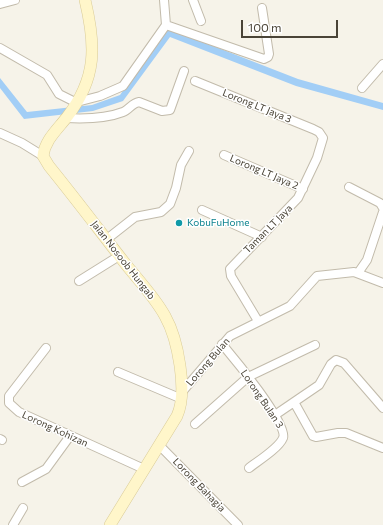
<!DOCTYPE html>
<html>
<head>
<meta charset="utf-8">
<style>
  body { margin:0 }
  #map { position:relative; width:383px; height:525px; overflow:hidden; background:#f6f3e9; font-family:Commissioner,sans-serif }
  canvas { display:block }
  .scale { position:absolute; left:241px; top:20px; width:97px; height:18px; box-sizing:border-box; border:2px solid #4a4437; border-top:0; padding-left:5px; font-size:12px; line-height:14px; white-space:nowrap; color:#4a4437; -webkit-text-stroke:3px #fff; paint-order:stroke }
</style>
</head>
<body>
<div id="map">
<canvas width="383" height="525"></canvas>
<div class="scale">100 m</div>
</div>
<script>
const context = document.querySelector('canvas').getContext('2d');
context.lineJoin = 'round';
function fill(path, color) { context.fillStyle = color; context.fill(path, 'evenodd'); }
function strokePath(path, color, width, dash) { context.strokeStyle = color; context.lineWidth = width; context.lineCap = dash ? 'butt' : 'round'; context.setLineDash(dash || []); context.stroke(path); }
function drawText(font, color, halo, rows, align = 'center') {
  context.font = font + ' Commissioner,sans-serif'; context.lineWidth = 3; context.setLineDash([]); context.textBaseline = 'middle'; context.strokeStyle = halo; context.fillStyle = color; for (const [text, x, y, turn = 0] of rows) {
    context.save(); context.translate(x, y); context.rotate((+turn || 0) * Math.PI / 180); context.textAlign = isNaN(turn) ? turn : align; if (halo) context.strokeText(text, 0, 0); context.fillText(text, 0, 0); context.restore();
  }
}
fill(new Path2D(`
  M 167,28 L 298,79 L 383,103 L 383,110 L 296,86 L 170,37 L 123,101 L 93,111 L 24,119 L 0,88 L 0,78 L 27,112 L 92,105 L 120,95 Z`), '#a2cef6');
const street = new Path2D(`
  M 193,0 L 201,21
  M 0,4 L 15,0
  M 166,25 L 264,59 L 268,57 L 269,54 L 262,8
  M 0,48 L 47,75 L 59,94 L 77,103
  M 195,81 L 313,129 L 319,132 L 323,138 L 317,158 L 298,198 L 230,269 L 231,276 L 258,321
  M 362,88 L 383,64
  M 77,102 L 100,96 L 123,86 L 166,25 L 164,0
  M 66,118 C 85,119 105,119 123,112 C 129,110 132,103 139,102 L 162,111 L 170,110 L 184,71
  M 0,133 L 22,143 L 43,156
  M 224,155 L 303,189
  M 349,187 L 380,203 L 383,208
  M 202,210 L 262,237
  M 107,239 L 135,217 L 161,212 L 170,204 L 176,188 L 181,165 L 189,151
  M 358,273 L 367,260 L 383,212
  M 79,281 L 119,256
  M 222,344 C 233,357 289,425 283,438 C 279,448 258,461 249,468
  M 46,348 L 9,396 L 9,403 L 19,412 L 144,469
  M 118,372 L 182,399
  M 182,392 L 230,336 L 290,306 L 317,276 L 354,272 L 383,283
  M 294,402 L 313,436 L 316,437 L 338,433 L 346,433 L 383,448
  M 275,415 L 319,385 L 331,364 L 336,360 L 344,363 L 383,408
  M 195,424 L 248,377 L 315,345
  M 0,439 L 2,440
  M 160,446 L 238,525
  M 22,482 L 46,469 L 70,436
  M 13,525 L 23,508`);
const secondary = new Path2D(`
  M 85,0 C 96,46 97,78 67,117 C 57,130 45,140 43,156 L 49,166 C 75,198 99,230 124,262 C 138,280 154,296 165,316 C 178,339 188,392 177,416 L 110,525`);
strokePath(street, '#c2bbab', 10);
strokePath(secondary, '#d9cb96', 12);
strokePath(street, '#fff', 8);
strokePath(secondary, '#fff6ca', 11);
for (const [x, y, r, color] of [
  [179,223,4,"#0f9aa8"]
]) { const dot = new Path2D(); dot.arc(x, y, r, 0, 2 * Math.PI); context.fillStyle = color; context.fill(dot); strokePath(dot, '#fff', 1.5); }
drawText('10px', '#4a4437', '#fff', [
  ["Lorong LT Jaya 3",257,106,22],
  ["Lorong LT Jaya 2",264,172,23],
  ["Taman LT Jaya",268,229,-45],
  ["Jalan Nosoob Hungab",123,260,52],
  ["Lorong Bulan",208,362,-49],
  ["Lorong Bulan 3",262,399,56],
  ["Lorong Kohizan",55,429,25],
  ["Lorong Bahagia",199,485,46]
]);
drawText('10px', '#0d838f', '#fff', [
  ["KobuFuHome",187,223]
], 'left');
</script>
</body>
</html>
